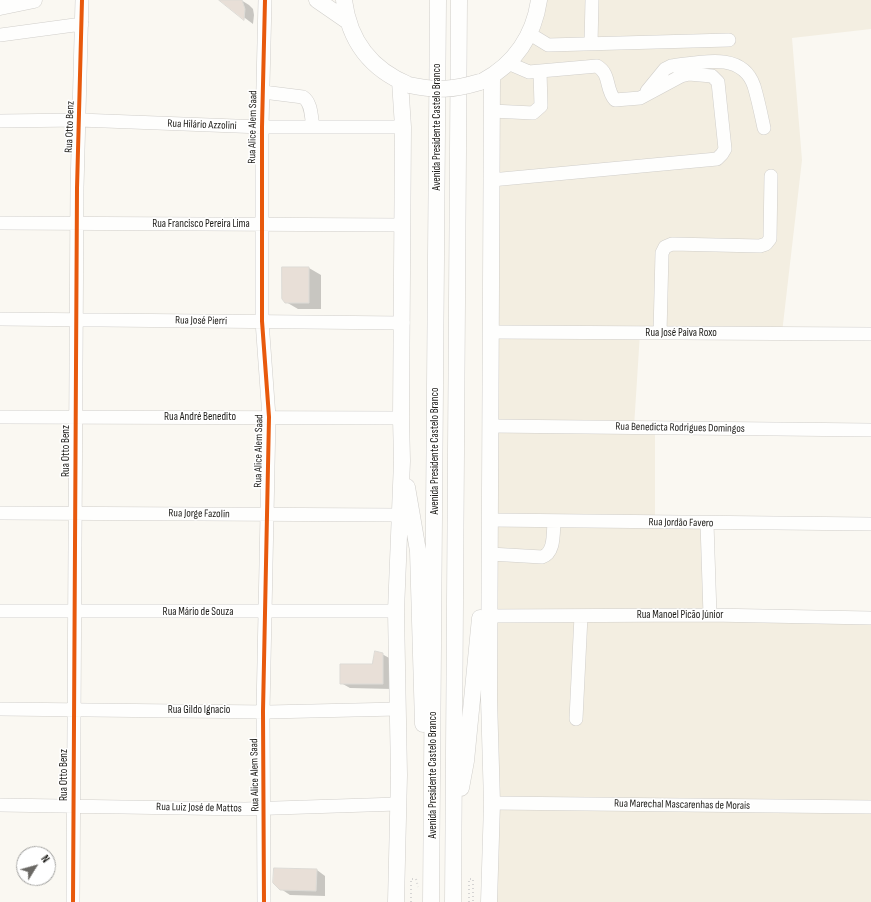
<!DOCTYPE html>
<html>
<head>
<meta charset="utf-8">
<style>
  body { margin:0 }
  #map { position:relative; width:871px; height:902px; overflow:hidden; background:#faf8f2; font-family:"Sofia Sans Condensed",sans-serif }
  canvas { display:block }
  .north { position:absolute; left:16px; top:846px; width:40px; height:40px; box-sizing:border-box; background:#fff; border:1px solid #a4a4a2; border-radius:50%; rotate:53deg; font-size:11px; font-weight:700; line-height:16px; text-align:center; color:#1c1b17 }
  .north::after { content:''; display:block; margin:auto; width:14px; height:18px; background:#6a6864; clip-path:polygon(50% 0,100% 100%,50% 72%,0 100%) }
</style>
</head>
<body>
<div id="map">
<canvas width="871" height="902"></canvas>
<div class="north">N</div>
</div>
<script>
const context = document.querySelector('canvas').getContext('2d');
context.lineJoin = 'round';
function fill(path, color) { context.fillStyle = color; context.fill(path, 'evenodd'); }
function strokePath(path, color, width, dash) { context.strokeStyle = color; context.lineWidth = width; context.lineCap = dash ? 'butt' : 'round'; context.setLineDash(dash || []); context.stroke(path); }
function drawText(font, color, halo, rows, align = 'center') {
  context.font = font + ' "Sofia Sans Condensed",sans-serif'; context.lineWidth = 3; context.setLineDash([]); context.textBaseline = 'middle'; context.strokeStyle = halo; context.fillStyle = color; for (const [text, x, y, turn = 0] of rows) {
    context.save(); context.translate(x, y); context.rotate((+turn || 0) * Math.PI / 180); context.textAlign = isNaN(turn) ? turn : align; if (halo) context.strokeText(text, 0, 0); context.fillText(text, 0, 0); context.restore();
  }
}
fill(new Path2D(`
  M 539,0 L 871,0 L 871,29 L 792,38 L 802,160 L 782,333 L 640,333 L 634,427 L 655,428 L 655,522 L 707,523 L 710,615 L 871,618 L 871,902 L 489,902 L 492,76 L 508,63 Z`), '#f3eee1');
fill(new Path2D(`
  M 221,0 L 241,0 L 249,5 L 253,9 L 254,15 L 253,24 Z
  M 309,268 L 321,275 L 321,309 L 298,309 L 286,302 Z
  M 382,654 L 391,659 L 392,689 L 350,688 L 341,683 L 372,665 Z
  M 317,870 L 325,876 L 325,896 L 290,895 L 281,889 Z`), '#0003');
const building = new Path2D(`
  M 219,0 L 242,0 L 245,9 L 244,20 Z
  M 282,267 L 309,267 L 309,303 L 285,303 L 282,299 Z
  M 375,651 L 383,653 L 383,684 L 340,684 L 340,664 L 372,664 Z
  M 274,868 L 317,869 L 316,891 L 280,890 L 273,883 Z`);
fill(building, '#e8dfd7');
strokePath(building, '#dddbd6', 1);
const minor = new Path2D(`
  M 530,34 L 548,45 L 729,40
  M 0,35 L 82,24
  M 591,44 L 592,0
  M 647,91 L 665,69 L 671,66 C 698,63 742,50 754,86 C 758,99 761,114 764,128
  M 263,92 L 303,97 C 312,103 311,117 313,127
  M 492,111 L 533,113 L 541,106 L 540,71
  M 0,121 L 79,120 L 262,127 L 403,127
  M 491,180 L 717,159 L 722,154 L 725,149 L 718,82 L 712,76 L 689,74 L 681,76 L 640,98 L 615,100 C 605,89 611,74 597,66 L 529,72 L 508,63
  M 0,223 L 403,225
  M 0,319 L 403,323
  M 490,332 L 871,334
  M 660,333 L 662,253 L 665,247 L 672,244 L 760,246 L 766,244 L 770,239 L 771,176
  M 0,417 L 401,418
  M 490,426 L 871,430
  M 0,513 L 399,515
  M 490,520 L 871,524
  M 707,523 L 710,615
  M 490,554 L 542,557 C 555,553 553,533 554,521
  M 0,611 L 396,611
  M 489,616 L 710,615 L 871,618
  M 0,709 L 268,712 L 398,709
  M 576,719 L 581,616
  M 492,803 L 871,807
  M 0,805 L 245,809 L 398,804
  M 73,902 L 77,188 L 82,0
  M 264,902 L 263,711 L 269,417 L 262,321 L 262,127 L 265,0`);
const major = new Path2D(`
  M 317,0 L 346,20
  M 344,0 C 349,41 370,69 409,85
  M 0,7 L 34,0
  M 483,81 C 515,64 534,35 539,0
  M 407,487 L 418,551 L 423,724
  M 461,788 L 466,761 L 480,618
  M 396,902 L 399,775 L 396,611 L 402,461 L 401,418 L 403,127 L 400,81
  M 431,902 L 438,0
  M 453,902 L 459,0
  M 489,902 L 492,803 L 489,699 L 492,76`);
strokePath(minor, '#d0ceca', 14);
strokePath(major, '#d0ceca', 17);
strokePath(new Path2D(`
  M 411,902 L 411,879 L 416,879 L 418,887
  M 469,902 L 469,879 L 473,879 L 473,902`), '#d5d4d3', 2, [1, 3]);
strokePath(minor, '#fefefd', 13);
strokePath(major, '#fefefd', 16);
const majorBridge = new Path2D(`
  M 409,85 C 437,91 453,90 480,82`);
strokePath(majorBridge, '#d0ceca', 17, []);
strokePath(majorBridge, '#fefefd', 16);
strokePath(new Path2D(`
  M 73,902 L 77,188 L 82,0
  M 264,902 L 263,711 L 269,417 L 262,321 L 262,127 L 265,0`), '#e8590c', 4);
drawText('11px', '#1c1b17', '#fff', [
  ["Rua Hilário Azzolini",202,125,2],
  ["Rua Otto Benz",70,127,-88],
  ["Rua Alice Alem Saad",253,127,-89],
  ["Avenida Presidente Castelo Branco",437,127,-90],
  ["Rua Francisco Pereira Lima",201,224],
  ["Rua José Pierri",201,321,1],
  ["Rua José Paiva Roxo",681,333],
  ["Rua André Benedito",200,417],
  ["Rua Benedicta Rodrigues Domingos",680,428,1],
  ["Rua Otto Benz",66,451,-90],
  ["Rua Alice Alem Saad",259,451,-89],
  ["Avenida Presidente Castelo Branco",435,451,-90],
  ["Rua Jorge Fazolin",199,514,1],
  ["Rua Jordão Favero",681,523,1],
  ["Rua Mário de Souza",198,612],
  ["Rua Manoel Picão Júnior",680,615],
  ["Rua Gildo Ignacio",199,710],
  ["Rua Otto Benz",64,775,-90],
  ["Rua Alice Alem Saad",255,775,-91],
  ["Avenida Presidente Castelo Branco",433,775,-90],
  ["Rua Marechal Mascarenhas de Morais",682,805,1],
  ["Rua Luiz José de Mattos",199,808,1]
]);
</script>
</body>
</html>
